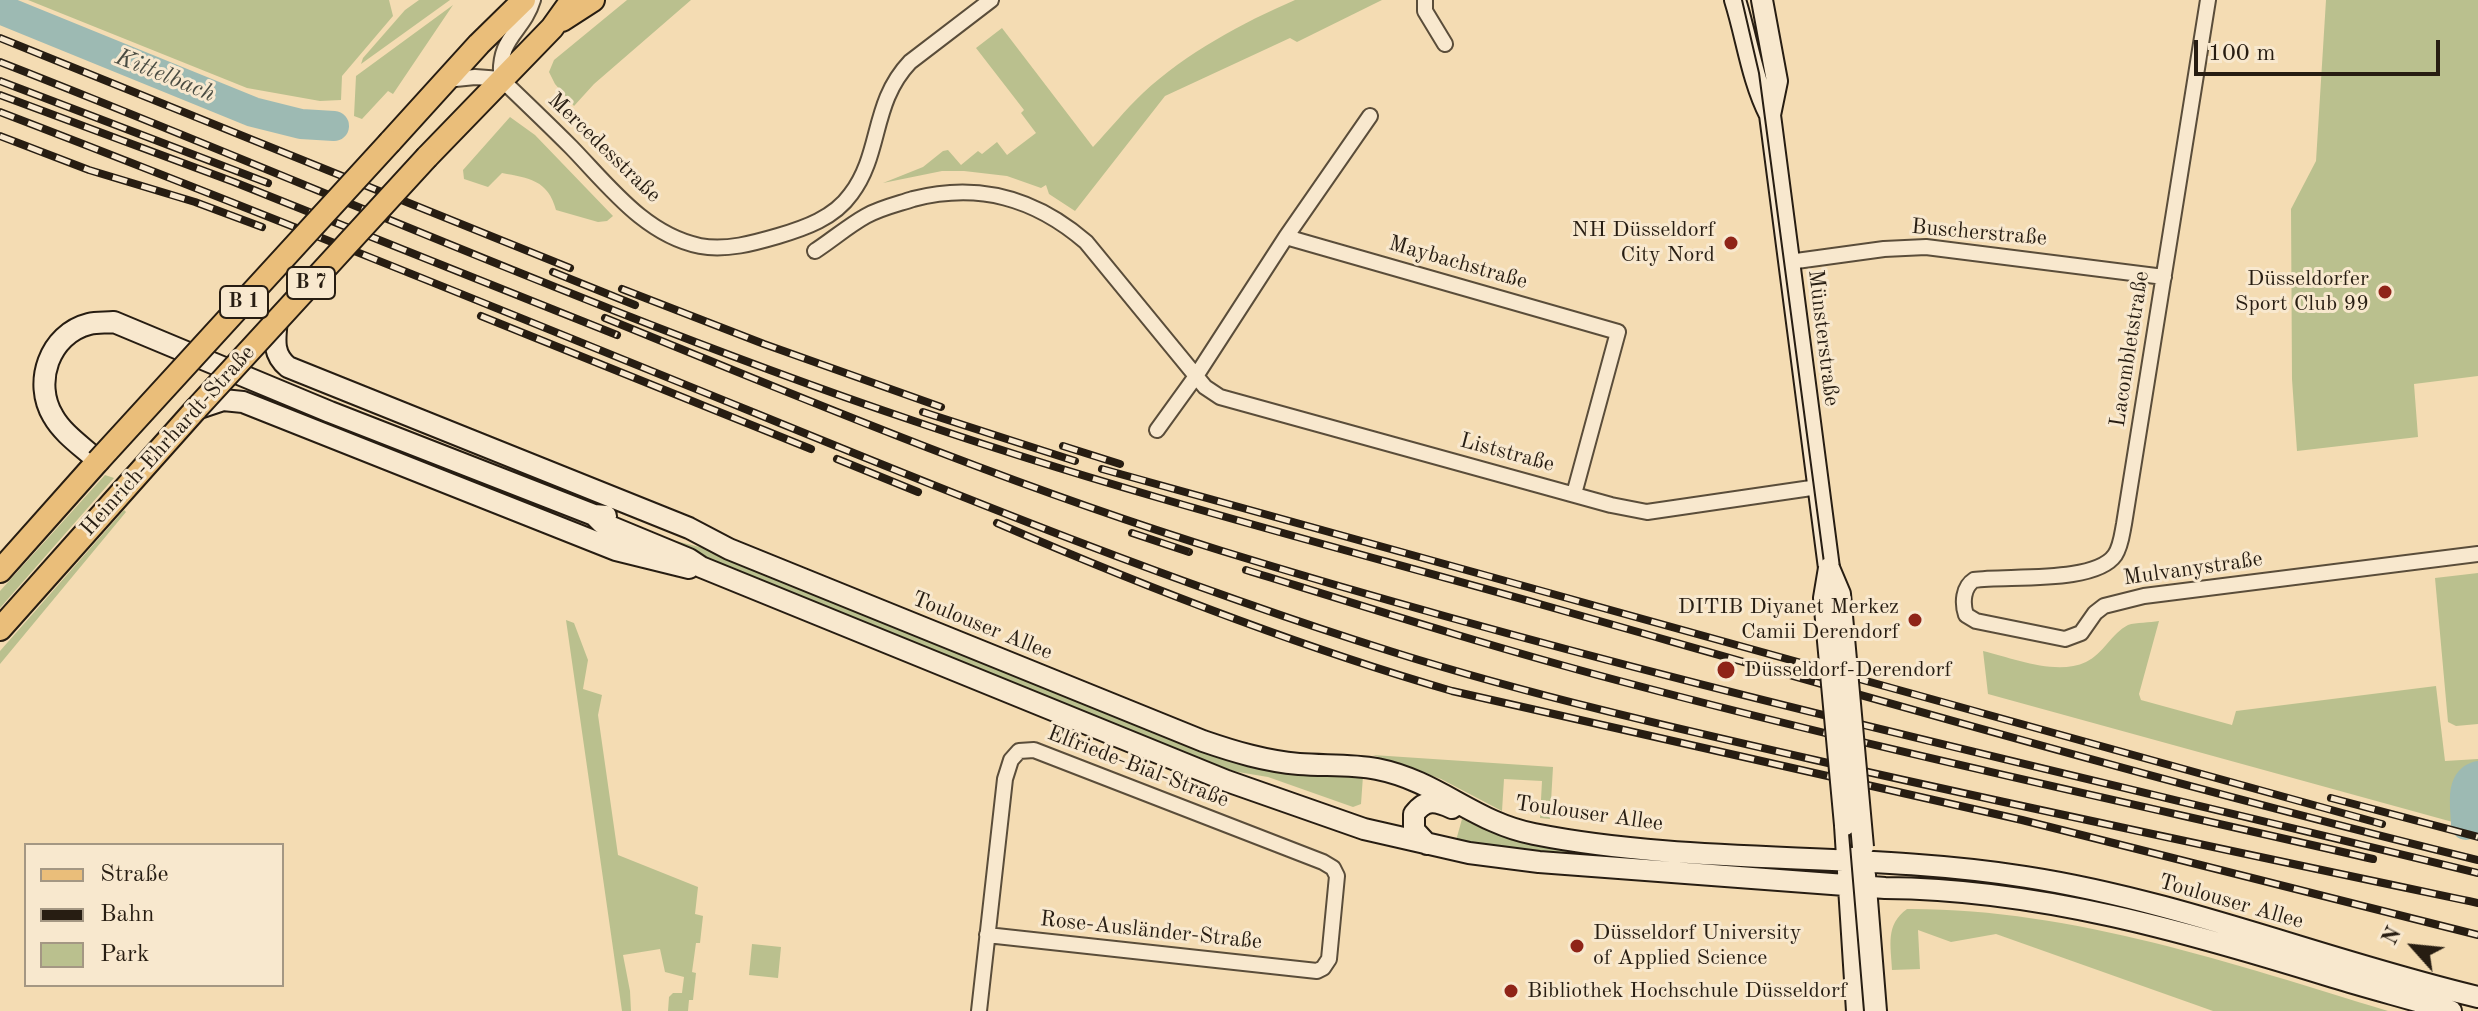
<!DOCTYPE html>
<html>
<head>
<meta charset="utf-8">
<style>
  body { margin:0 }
  #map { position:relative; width:2478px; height:1011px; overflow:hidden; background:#f4dcb3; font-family:"Old Standard TT",serif }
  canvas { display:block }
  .legend { position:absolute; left:24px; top:843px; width:260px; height:144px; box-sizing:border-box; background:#f8e8ce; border:2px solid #a49783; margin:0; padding:10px 14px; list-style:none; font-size:24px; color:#271d12 }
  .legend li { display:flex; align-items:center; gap:16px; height:40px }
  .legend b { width:40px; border:2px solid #a49783 }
  .north { position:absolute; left:2374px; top:907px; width:80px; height:80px; -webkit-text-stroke:6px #f8e8ce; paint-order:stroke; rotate:297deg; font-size:22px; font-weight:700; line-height:32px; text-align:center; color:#271d12 }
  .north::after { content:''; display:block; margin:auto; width:28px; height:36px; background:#271d12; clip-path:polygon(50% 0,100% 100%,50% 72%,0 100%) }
  .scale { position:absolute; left:2194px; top:40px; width:246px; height:36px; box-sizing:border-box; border:4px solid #271d12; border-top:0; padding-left:10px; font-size:24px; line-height:28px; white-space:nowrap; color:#271d12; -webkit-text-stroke:6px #f8e8ce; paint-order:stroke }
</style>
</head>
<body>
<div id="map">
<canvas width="2478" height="1011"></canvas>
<ul class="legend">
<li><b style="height:10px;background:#eabe7a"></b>Straße</li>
<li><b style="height:10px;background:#271d12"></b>Bahn</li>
<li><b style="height:22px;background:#bac08e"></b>Park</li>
</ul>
<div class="north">N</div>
<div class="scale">100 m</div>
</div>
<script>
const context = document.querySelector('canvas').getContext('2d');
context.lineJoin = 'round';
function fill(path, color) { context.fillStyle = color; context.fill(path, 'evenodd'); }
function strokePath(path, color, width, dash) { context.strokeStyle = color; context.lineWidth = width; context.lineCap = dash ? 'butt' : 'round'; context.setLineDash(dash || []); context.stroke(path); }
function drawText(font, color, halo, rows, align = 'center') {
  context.font = font + ' "Old Standard TT",serif'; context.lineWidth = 6; context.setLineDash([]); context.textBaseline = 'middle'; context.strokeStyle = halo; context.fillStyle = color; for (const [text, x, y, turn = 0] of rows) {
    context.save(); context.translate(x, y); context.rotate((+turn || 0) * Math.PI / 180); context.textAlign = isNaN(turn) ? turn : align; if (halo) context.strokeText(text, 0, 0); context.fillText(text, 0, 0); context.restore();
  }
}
fill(new Path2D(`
  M 28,0 L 389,0 L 393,16 L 342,76 L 341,100 L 320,101 L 247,88 Z
  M 419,0 L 450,0 L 361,64 L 363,58 L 405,10 Z
  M 627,0 L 691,0 L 594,84 L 574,106 L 555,84 L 549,72 L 554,60 Z
  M 1295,0 L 1382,0 L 1297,42 L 1290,38 L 1165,96 L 1075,211 L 1049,194 L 1046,185 L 1041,188 L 1007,176 L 964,171 L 942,171 L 883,183 L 923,167 L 943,151 L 948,150 L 961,165 L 978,151 L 982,154 L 997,142 L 1007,155 L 1036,133 L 1021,113 L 1024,110 L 976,48 L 1002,28 L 1093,147 C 1110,129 1125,110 1143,93 C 1186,53 1242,23 1295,0 Z
  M 2326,0 L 2478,0 L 2478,376 L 2414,384 L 2418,437 L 2297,451 L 2292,379 L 2291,209 L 2316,161 Z
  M 453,5 L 393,94 L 388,91 L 362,119 L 354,116 L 356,76 Z
  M 510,117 L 535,135 L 613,216 L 607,221 L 598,222 L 556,210 C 548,180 529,178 502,173 L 488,187 L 464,179 L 463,170 Z
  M 105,475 L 114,478 L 0,608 L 0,591 Z
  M 124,510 L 126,512 L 0,664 L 0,651 Z
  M 664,538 L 727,554 L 1224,757 L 1363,776 L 1361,804 L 1353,807 L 1268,777 L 1226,770 L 680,552 L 662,544 Z
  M 2478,573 L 2478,724 L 2456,726 L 2448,722 L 2435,578 Z
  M 566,620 L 574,623 L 588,660 L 583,689 L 602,695 L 598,715 L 618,855 L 698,887 L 695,914 L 703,916 L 700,943 L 696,943 L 692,972 L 696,973 L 693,1000 L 689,1000 L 688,1011 L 668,1011 L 669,997 L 673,993 L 682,993 L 684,977 L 665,972 L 660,949 L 623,955 L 630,991 L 631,1011 L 622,1011 Z
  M 2159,621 L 2139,694 L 2141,700 L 2232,725 L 2236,711 L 2436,686 L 2445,761 L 2478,759 L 2478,829 L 1988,694 L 1983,651 C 2013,658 2056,676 2086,662 C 2103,654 2112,633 2128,625 C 2136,622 2150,623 2159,621 Z
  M 1373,755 L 1553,767 L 1550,819 L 1540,818 L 1542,781 L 1504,779 L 1502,811 L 1441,779 Z
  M 1462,819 L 1513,838 L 1661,855 L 1661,862 L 1455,844 Z
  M 1907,909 C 2070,908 2234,964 2388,1011 L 2213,1011 L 1996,934 L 1951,942 L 1918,930 L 1920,969 L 1892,970 C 1891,945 1885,925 1907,909 Z
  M 752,944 L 781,947 L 778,978 L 749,975 Z`), '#bac08e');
strokePath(new Path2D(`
  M 0,9 L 253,112 L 301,124 L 334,126
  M 2466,825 C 2466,808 2459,782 2478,776`), '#9dbab3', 30);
const street = new Path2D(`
  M 1425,0 L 1425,11 L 1445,44
  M 2208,0 L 2124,524 C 2122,534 2121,546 2115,555 C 2095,584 2006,575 1974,580 C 1963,587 1962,603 1966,615 L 1976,621 L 2065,639 L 2081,633 L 2095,613 L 2104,606 L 2144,596 L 2478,554
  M 501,79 C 498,36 523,33 533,0
  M 446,80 L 475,77 L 501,79 C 524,101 548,124 571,147 C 608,185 645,235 700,246 C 726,251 754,243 778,236 C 805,228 834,218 851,194 C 882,153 871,103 910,62 L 991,0
  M 1286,237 L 1618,332 L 1574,494
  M 815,251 C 832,240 848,226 866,216 C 880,208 898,204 913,199 C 979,182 1035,198 1086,242 L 1205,387 L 1220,397 L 1611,505 L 1647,512 L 1818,487
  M 1789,262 L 1884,249 L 1926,247 L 2164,277
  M 1157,430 L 1196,376 L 1286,237 L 1370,116
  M 979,1011 L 1005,779 L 1011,760 L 1019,751 L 1034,750 L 1323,862 L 1333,868 L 1337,876 L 1329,959 L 1323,968 L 1317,971 L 987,935`);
const secondary = new Path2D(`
  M 1735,0 C 1747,38 1752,80 1770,115
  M 1762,0 L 1777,81 L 1770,115 L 1829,568
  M 277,320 C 275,339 272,354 288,367 L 689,528 L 729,549 L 1203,741 C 1235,752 1265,761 1299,764 C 1325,766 1351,764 1377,769 C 1438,781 1475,823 1534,834 C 1696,866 1864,851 2026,877 C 2181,901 2326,961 2478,997
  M 196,409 L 223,400 L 243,402 L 616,550 L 689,568
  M 98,461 C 83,447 63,434 53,416 C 33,383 49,334 89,324 C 97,322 106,323 114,322 L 330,412 L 594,515 L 606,516
  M 594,515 L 602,523 L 689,559 L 701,567 L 1227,781 L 1364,829 L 1469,853 L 1539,862 L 1885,888 C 2039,889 2188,932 2333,977 C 2372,989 2412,999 2451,1011
  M 1845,825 L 1857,1011
  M 1427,844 L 1414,830 L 1414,814 C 1426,798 1436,801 1452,808
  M 1865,875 L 1876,1011`);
const primary = new Path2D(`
  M 562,20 L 593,0
  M 390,142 L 479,44 L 524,0
  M 427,157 L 552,28 L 572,0
  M 0,571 L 98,461
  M 0,629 L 196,409`);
strokePath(street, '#5a4d3a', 18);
strokePath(secondary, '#271d12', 24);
strokePath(primary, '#271d12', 26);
strokePath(street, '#f8e8ce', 14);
strokePath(secondary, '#f8e8ce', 20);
strokePath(primary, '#eabe7a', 22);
strokePath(new Path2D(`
  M 1742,0 L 1759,73 L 1830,608 L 1864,1011`), '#271d12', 2);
const rail = new Path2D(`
  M 0,38 L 570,268
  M 0,62 C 305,181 604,316 914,421 C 1121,492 1333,546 1543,605 C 1854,693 2164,783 2478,860
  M 0,81 L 268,183
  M 0,95 L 234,182 L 617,335
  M 0,112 C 253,209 504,311 755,413 C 966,499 1176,584 1393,652 C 1543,699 1697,733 1850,768 C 2059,815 2269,859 2478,903
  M 0,136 L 89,170 L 195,202 L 262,227
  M 553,272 L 635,305
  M 622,289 L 764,344 L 941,407
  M 481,316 L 811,449
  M 605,318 C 809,401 1012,486 1222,551 C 1635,678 2058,770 2478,873
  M 923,412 L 1075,461
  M 1063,446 L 1120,464
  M 837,459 L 918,492
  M 1102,469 L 2382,824
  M 997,523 C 1145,587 1297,646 1452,691 L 2022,820 L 2478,935
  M 1132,533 L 1189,552
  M 1246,570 C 1369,608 1492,647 1616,680 C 1867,747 2121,801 2373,859
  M 2331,798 L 2478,837`);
strokePath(rail, '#271d12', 8);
strokePath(rail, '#f8e8ce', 5, [15]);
const secondaryBridge = new Path2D(`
  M 1829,568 L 1840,594 L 1863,847
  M 1829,568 L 1824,598 L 1845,825`);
const primaryBridge = new Path2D(`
  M 196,409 L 427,157
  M 98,461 L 390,142`);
strokePath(secondaryBridge, '#271d12', 24, []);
strokePath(primaryBridge, '#271d12', 26, []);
strokePath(secondaryBridge, '#f8e8ce', 20);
strokePath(primaryBridge, '#eabe7a', 22);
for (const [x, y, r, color] of [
  [1731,243,8,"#8f2418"],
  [2385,292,8,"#8f2418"],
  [1915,620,8,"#8f2418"],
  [1726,670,10,"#8f2418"],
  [1577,946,8,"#8f2418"],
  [1511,991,8,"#8f2418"]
]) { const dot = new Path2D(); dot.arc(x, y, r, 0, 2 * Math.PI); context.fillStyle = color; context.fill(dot); strokePath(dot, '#f8e8ce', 3); }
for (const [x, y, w] of [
  [311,283,48],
  [244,302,48]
]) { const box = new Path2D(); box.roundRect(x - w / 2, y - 16, w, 32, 6); context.fillStyle = '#f8e8ce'; context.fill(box); strokePath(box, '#271d12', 2); }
drawText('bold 20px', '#271d12', null, [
  ["B 7",311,283],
  ["B 1",244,302]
]);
drawText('22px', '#271d12', '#f8e8ce', [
  ["Mercedesstraße",604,148,44],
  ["Buscherstraße",1979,233,5],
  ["Maybachstraße",1458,263,16],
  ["Münsterstraße",1823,338,83],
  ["Lacombletstraße",2130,349,-81],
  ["Heinrich-Ehrhardt-Straße",168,441,-48],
  ["Liststraße",1507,453,15],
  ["Mulvanystraße",2193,569,-8],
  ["Toulouser Allee",982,626,22],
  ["Elfriede-Bial-Straße",1138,767,21],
  ["Toulouser Allee",1589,814,8],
  ["Toulouser Allee",2231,902,16],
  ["Rose-Ausländer-Straße",1151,931,6]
]);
drawText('22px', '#271d12', '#f8e8ce', [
  ["NH Düsseldorf",1715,230],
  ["City Nord",1715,255],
  ["Düsseldorfer",2369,279],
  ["Sport Club 99",2369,304],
  ["DITIB Diyanet Merkez",1899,607],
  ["Camii Derendorf",1899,632],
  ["Düsseldorf-Derendorf",1744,670,"left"],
  ["Düsseldorf University",1593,933,"left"],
  ["of Applied Science",1593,958,"left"],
  ["Bibliothek Hochschule Düsseldorf",1527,991,"left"]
], 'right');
drawText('italic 24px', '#4a4c42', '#f8e8ce', [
  ["Kittelbach",165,76,22]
]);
</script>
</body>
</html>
